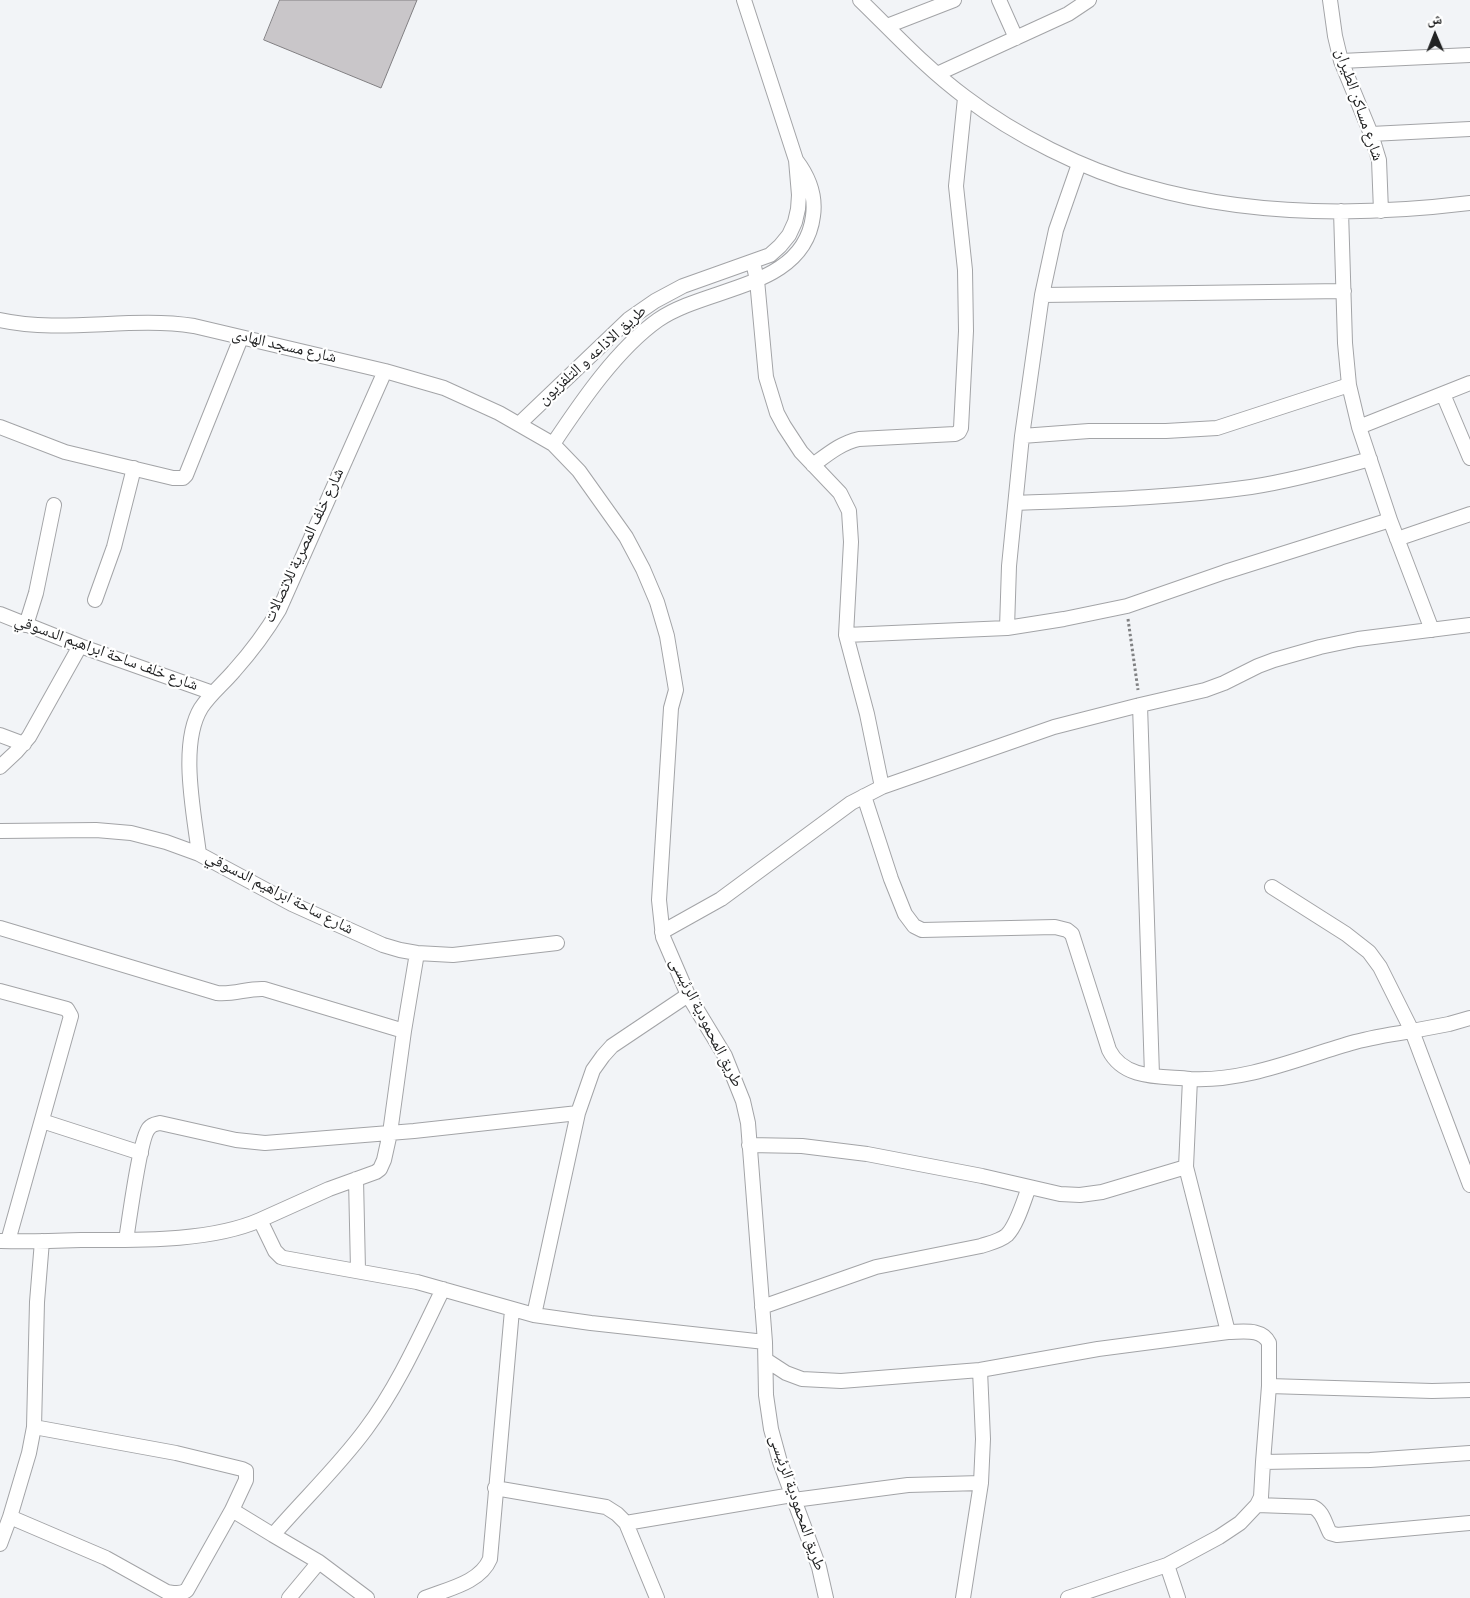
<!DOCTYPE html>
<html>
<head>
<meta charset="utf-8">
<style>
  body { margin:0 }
  #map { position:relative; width:1470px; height:1598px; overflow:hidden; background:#f2f4f7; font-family:"Source Sans 3","Noto Naskh Arabic",sans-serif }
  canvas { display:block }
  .north { position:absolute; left:1410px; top:10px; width:50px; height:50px; -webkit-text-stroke:4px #fff; paint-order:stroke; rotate:359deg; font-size:14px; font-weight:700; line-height:20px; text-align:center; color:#212223 }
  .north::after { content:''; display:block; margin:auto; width:18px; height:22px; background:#212223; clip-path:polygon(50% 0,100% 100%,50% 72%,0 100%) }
</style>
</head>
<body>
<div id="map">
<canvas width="1470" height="1598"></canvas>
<div class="north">ش</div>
</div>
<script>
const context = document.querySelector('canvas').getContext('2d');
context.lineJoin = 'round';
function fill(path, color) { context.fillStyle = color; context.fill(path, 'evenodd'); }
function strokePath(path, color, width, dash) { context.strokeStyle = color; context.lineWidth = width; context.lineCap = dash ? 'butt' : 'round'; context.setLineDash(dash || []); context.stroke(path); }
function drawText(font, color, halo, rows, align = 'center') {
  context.font = font + ' "Source Sans 3","Noto Naskh Arabic",sans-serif'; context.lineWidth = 4.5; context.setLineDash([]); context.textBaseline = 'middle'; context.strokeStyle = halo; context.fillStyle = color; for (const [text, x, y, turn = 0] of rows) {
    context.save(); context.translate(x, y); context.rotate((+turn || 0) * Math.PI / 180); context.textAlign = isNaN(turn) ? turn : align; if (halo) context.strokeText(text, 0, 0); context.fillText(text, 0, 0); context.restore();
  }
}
const building = new Path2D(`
  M 280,0 L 417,0 L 381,88 L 264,40 Z`);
fill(building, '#c9c6c9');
strokePath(building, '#817f82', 1);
const minor = new Path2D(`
  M 860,0 C 894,33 927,69 965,97 C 1015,135 1084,170 1144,186 C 1248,216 1364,216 1470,203
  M 999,0 L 1016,38
  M 1330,0 L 1335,36 L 1341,61 L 1371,134 L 1379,160 L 1381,211
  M 887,26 L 954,0
  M 1341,61 L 1470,55
  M 937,74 L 1068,14 L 1089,0
  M 1371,134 L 1470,129
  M 1079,164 L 1056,230 L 1042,295 L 1022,436 L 1009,566 L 1007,628 L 1064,619 L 1127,606 L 1225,572 L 1390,520 L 1359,427 L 1349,385 L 1345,343 L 1341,211
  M 1042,295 L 1344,291
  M 0,320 C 64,334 129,316 194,326 L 385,371 L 444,388 L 499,413 L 553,444 L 579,471 L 626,537 L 643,569 L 657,602 L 667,636 L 676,690 L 671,708 L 659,900 L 663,937 L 688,995 L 725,1056 L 743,1101 L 748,1123 L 765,1342 L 766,1395 L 771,1429 L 780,1462 L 819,1567 L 826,1598
  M 1443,394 L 1470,458
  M 519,424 L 629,319 L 655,301 L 683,286 L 770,255 L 780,246 L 789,235 L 795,222 L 798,209 L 799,195 L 796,160 L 744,0
  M 0,427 L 65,452 L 173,478 L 183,478 L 186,475 L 241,338
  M 1359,427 L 1470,383
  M 1022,436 L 1089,431 L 1166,431 L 1217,428 L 1349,385
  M 553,444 C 581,402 617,349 658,320 C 707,286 804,289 813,216 C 816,195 809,177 796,160
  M 813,465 C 828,454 841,443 859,439 L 955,434 L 959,432 L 961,428 L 966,331 L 965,270 L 956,186 L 965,98
  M 1016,503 C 1094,500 1173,498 1251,487 C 1291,481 1331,470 1370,459
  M 1390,520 L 1432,630
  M 1397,539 L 1470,514
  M 95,600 L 114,547 L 134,468
  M 0,614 L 80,646 L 213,693
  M 26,625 L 36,593 L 54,505
  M 846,635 L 1007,628
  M 1140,705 L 1152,1075
  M 0,735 L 24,744
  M 0,767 L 16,752 L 29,737 L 80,646
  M 882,787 L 1054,727 L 1140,705 L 1205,690 L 1224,683 L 1258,666 L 1274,660 L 1320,647 L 1358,639 L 1470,625
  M 864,796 L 891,879 L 905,914 L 914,926 L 922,930 L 1055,927 L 1067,930 L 1072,934 L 1109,1050 C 1124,1080 1161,1076 1190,1079 L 1186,1167
  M 0,831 L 96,830 L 131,833 L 166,842 L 199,854 L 292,904 L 383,945 L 400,950 L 417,953 L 453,955 L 557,943
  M 199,854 C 194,813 179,744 201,708 C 210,694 223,684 234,671 C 251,652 266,632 279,610 L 385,371
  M 1272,887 L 1346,934 L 1369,952 L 1380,967 L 1412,1031 L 1449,1024 L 1470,1018
  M 0,928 L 217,993 C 233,995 248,988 264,989 L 404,1031 L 417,953
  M 662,932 L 721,899 L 851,803 L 882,787 L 867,714 L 846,635 L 851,542 L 849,511 L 840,493 L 801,452 L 784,426 L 777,413 L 766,377 L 757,280 L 753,262
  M 0,991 L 67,1009 L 71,1016 L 8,1241
  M 404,1031 L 390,1133 L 384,1160 L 380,1169 L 376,1172 L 329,1189 L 260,1220 L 275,1251 L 281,1257 L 284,1258 L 417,1282 L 534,1315 L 591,1323 L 765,1342
  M 1190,1079 C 1247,1082 1301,1057 1355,1042 C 1373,1037 1393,1034 1412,1031 L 1470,1185
  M 42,1121 L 141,1153
  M 749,1145 L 802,1146 L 867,1154 L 982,1176 L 1060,1194 L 1080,1195 L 1102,1192 L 1186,1167 L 1228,1332 L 1098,1349 L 980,1370 L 841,1381 L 802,1379 L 786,1373 L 766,1360
  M 356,1179 L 358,1270
  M 126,1240 C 129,1222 140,1137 149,1128 C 152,1124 156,1124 160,1123 L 236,1140 L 265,1143 L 414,1131 L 578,1113
  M 1,1241 C 27,1242 55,1241 81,1240 C 136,1240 210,1242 260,1220
  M 762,1307 L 876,1267 L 981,1246 C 990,1243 1000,1241 1007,1235 C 1017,1225 1024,1200 1029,1187
  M 534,1315 L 578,1113 L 593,1070 L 603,1056 L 612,1046 L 688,995
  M 1228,1332 C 1243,1332 1262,1328 1269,1343 L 1269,1386 L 1263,1462
  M 1269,1386 L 1432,1391 L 1470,1390
  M 34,1427 L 176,1453 L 242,1469 L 246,1471 L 246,1480 L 232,1510
  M 495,1488 L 606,1507 L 617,1514 L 626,1523 L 657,1598
  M 794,1500 L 908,1485 L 981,1483
  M 1257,1505 L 1313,1507 C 1323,1511 1325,1524 1330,1533 L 1337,1535 L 1470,1523
  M 10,1517 L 29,1453 L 34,1427 L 37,1302 L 42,1241
  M 626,1523 L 792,1495
  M 0,1544 L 10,1517 L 106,1558 L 167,1592 C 174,1593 181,1595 187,1590 L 232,1510 L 273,1535
  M 319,1562 L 273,1535 C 304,1499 338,1467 366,1429 C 398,1386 420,1336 443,1289
  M 1167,1565 L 1178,1598
  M 289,1598 L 319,1562 L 367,1598
  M 425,1598 C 447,1589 480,1583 490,1559 L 512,1310
  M 963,1598 L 981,1483 L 983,1439 L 980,1370
  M 1068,1598 L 1167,1565 L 1219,1537 L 1240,1523 L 1257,1505 L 1261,1497 L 1263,1462 L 1370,1460 L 1470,1453`);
strokePath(minor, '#a3a4a7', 16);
strokePath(new Path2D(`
  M 1128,619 L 1138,690`), '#808183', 3, [2.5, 2.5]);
strokePath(minor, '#fff', 14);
drawText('16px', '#212223', '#fff', [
  ["شارع مساكن الطيران",1358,105,71],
  ["شارع مسجد الهادى",284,347,13],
  ["طريق الاذاعه و التلفزيون",593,356,-42],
  ["شارع خلف المصرية للاتصالات",305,546,-65],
  ["شارع خلف ساحة ابراهيم الدسوقي",106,654,20],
  ["شارع ساحة ابراهيم الدسوقي",279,894,27],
  ["طريق المحمودية الرئيسى",705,1023,63],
  ["طريق المحمودية الرئيسى",796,1503,71]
]);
</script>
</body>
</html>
